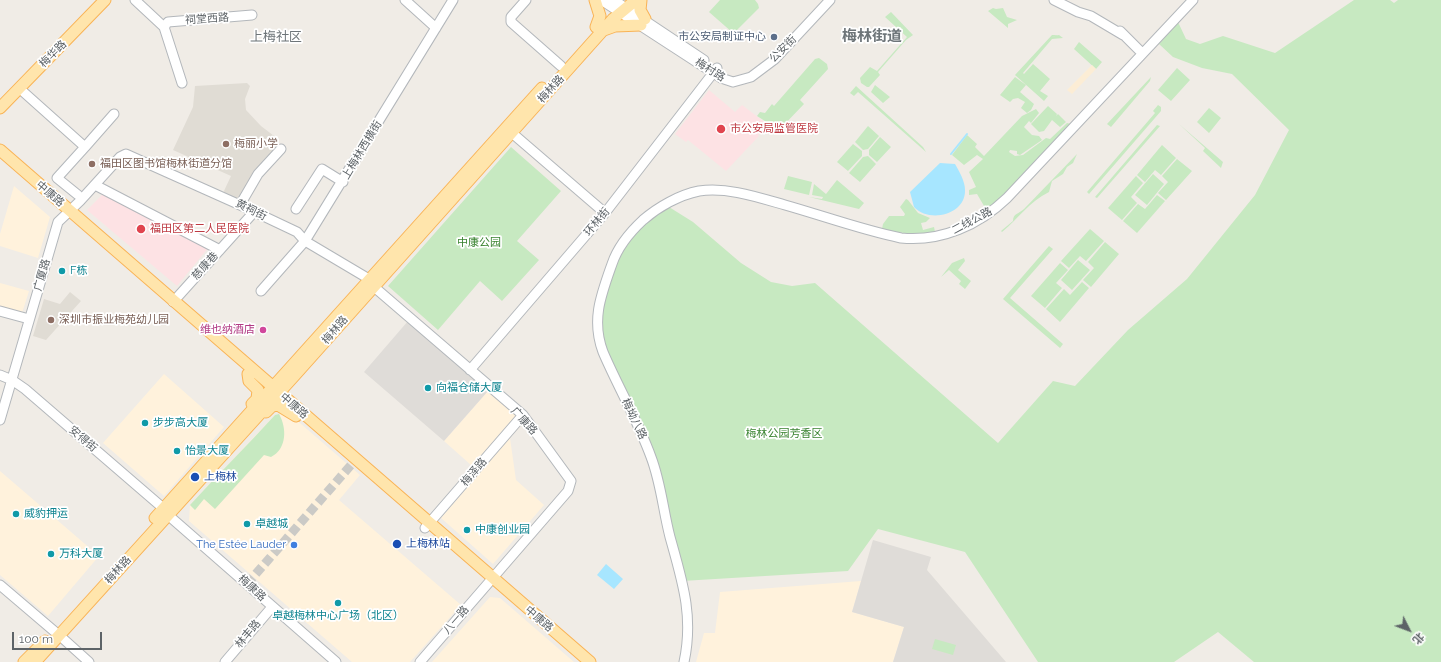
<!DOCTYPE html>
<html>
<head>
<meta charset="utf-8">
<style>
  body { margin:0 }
  #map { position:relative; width:1441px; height:662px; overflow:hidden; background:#f0ece6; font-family:Raleway,"Noto Sans SC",sans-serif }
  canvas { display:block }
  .north { position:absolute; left:1389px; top:610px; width:40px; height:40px; -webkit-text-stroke:3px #fff; paint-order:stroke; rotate:132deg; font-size:11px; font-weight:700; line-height:16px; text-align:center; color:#5d6367 }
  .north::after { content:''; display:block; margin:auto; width:14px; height:18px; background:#5d6367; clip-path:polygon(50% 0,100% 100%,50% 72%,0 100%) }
  .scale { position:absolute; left:12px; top:632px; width:90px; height:18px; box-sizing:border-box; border:2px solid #5d6367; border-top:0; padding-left:5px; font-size:12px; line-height:14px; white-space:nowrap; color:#5d6367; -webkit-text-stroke:3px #fff; paint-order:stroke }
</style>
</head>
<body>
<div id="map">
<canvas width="1441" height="662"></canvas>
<div class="north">北</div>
<div class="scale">100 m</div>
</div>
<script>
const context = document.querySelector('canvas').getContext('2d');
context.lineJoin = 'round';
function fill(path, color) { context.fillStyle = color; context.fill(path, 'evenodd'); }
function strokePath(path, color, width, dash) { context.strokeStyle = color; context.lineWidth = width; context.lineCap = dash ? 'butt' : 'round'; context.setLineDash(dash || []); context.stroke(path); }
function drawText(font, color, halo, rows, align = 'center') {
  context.font = font + ' Raleway,"Noto Sans SC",sans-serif'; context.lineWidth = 3.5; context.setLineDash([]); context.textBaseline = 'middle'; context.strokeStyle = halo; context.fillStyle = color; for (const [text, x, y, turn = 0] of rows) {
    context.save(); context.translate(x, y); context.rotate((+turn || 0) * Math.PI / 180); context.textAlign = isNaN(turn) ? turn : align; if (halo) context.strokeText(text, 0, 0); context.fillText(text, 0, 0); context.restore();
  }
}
fill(new Path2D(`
  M 14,186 L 50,217 L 38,258 L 0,246 L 0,234 Z
  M 0,283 L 29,291 L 22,313 L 0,307 Z
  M 164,374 L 224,427 L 164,496 L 103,443 Z
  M 488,391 L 524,422 L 510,438 L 516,480 L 544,505 L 493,564 L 441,518 L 480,473 L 444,441 Z
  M 283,414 L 293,417 L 360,475 L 339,500 L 461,605 L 410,662 L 352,662 L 189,521 L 190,505 L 275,415 Z
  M 0,471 L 99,556 L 48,616 L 0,575 Z
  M 861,581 L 852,612 L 904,627 L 893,662 L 696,662 L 704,633 L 715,633 L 720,592 Z
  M 490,597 L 500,598 L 574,662 L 432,662 Z`), '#fff2dc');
fill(new Path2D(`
  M 408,321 L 488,391 L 444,441 L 364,372 Z
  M 873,540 L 931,557 L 927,570 L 1006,662 L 893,662 L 904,627 L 852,612 Z`), '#dfdcd8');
fill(new Path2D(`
  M 247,83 L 250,86 L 245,99 L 246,110 L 261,126 L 278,139 L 275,150 L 238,200 L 223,193 L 231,176 L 173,150 L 193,107 L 195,86 Z
  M 70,292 L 81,301 L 46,340 L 33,336 L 44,299 L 60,304 Z`), '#e0dcd4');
fill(new Path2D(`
  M 709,90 L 735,112 L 742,105 L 767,124 L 758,135 L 759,136 L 726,171 L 688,140 L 686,142 L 675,134 Z
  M 104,193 L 209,247 L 177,286 L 87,210 Z`), '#fde2e4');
fill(new Path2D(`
  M 720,0 L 755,0 L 758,4 L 759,8 L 732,35 L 733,33 L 709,12 Z
  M 1354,0 L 1390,0 L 1394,3 L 1398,0 L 1441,0 L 1441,662 L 1254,662 L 1218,632 L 1174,662 L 1038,662 L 965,552 L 878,529 L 848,571 L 682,581 L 659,480 L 599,340 L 607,276 L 634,229 L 669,207 L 693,222 L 741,263 L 771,282 L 792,286 L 815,283 L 998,443 L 1053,381 L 1075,386 L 1128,330 L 1187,279 L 1255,195 L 1289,130 L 1232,74 L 1202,68 L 1173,57 L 1159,44 L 1178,22 L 1186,39 L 1200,44 L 1223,36 L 1275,53 Z
  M 993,8 L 996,9 L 1003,8 L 1007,17 L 1017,20 L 1008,24 L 1008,28 L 988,11 Z
  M 891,12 L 913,35 L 906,40 L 878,72 L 880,75 L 869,87 L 867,87 L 861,83 L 860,78 L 870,67 L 877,71 L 907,37 L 885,17 Z
  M 1052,35 L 1058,35 L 1051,37 L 1059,35 L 1063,38 L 1052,39 L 1023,73 L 1024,74 L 1033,64 L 1050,79 L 1040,91 L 1048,96 L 1044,101 L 1015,75 Z
  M 1079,42 L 1102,62 L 1096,69 L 1074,49 Z
  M 819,58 L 827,64 L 828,69 L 800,100 L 804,104 L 781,128 L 776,128 L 757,116 L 760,112 L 765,113 L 772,104 L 774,106 L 815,59 Z
  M 1177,68 L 1190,80 L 1171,101 L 1158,90 Z
  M 1015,77 L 1026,85 L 1020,92 L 1034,104 L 1031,110 L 1027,113 L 1021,108 L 1025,102 L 1018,98 L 1013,99 L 1010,102 L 1000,95 Z
  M 1151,77 L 1150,81 L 1111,127 L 1107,124 Z
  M 875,85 L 890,97 L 883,103 L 871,92 Z
  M 856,86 L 923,147 L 926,152 L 858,92 L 854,96 L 850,93 Z
  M 1158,105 L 1161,107 L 1161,111 L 1089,194 L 1087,192 L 1155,113 L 1153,111 Z
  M 1048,106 L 1057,114 L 1056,116 L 1058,114 L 1066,122 L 1060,127 L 1052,120 L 1044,131 L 1039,132 L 1031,124 Z
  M 1209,108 L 1221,118 L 1209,133 L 1197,122 Z
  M 1036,109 L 1039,113 L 1031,123 L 1029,121 L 1024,127 L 1032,135 L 1039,136 L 1042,140 L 1020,155 L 1017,154 L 1017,151 L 1010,150 L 1009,152 L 1015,156 L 1023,155 L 1046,138 L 1050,139 L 1067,123 L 1071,124 L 1021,178 L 987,211 L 977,194 L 969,195 L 969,190 L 976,187 L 969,172 L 983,159 L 977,155 L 964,165 L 952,155 L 967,135 L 977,144 L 975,147 L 984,156 L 1022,116 Z
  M 1179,124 L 1223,162 L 1221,168 L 1203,151 L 1205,148 Z
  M 1157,125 L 1160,126 L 1097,198 L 1095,197 Z
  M 868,126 L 879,136 L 868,149 L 863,150 L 855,142 Z
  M 880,137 L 891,147 L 877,162 L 869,155 L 869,150 Z
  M 853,144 L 862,151 L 862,156 L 848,171 L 837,162 Z
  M 1162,145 L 1176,158 L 1161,175 L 1155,170 L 1145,182 L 1137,175 Z
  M 511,147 L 561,191 L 517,241 L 539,260 L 502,301 L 480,281 L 438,330 L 388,286 Z
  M 1077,154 L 1073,163 L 1067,167 L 1063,174 L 1052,181 L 1049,192 C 1029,202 1019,218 1002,232 L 1001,231 L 1013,221 C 1013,213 1019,214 1024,209 Z
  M 868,156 L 876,164 L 860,182 L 849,173 L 863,157 Z
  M 1177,159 L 1192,171 L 1166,200 L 1158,193 L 1168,182 L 1162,176 Z
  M 1153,174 L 1164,184 L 1147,205 L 1135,195 Z
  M 788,176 L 812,182 L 809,195 L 784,189 Z
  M 1136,176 L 1143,183 L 1131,197 L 1137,203 L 1122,220 L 1108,208 Z
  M 837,180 L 864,203 L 859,209 L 809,197 L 822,199 L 823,197 L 812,195 L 814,184 L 826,194 Z
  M 1157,195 L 1165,201 L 1137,233 L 1123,221 L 1138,204 L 1145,209 Z
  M 906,199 L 908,200 L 918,213 L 930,218 L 926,222 L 921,223 L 923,230 L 934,227 L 935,232 C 917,236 900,233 882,229 L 883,224 L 889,216 L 904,216 L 905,214 L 900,207 Z
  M 1090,229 L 1104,241 L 1086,261 L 1080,256 L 1069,268 L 1061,261 Z
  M 1105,242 L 1119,254 L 1091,287 L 1083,280 L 1094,268 L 1088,262 Z
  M 1049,246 L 1053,249 L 1010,298 L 1063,344 L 1060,348 L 1003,299 Z
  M 964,258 L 965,261 L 958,270 L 971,281 L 965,289 L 959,284 L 961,281 L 949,270 L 941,277 L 952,263 Z
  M 1078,260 L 1090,270 L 1072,290 L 1061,280 Z
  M 1060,263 L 1068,270 L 1056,283 L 1062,288 L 1045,308 L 1031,296 Z
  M 1082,282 L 1089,288 L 1060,322 L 1046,309 L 1064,289 L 1070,295 Z
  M 279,414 C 287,428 287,449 271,457 L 264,455 L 215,509 L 204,499 L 195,510 L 190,505 C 218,474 247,446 275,415 Z
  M 935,639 L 956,645 L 953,655 L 932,649 Z`), '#c7e9c1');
fill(new Path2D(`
  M 1092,65 L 1096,69 L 1072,94 L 1067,90 Z`), '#fcedd5');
fill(new Path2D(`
  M 940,163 L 955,164 C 959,171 965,181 965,190 C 966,214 930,224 914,207 L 910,192 Z
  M 606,564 L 623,579 L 614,589 L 597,575 Z`), '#a7e6ff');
strokePath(new Path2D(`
  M 951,154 L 967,134`), '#a7e6ff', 2);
strokePath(new Path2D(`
  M 247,584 L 351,465`), '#cbcac6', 9, [9, 4.5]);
const minor = new Path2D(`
  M 135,0 L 164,27 L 182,83
  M 405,0 L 436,28
  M 526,0 L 511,17 L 511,22 L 561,66
  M 601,0 L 721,78 L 733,82 L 751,77 L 775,59 L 830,0
  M 614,0 L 704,60
  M 1054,0 L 1078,12 L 1091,16 L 1123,35
  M 164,27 L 168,22 L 252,15
  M 1120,31 L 1142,53
  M 19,88 L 85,147 L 57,178 L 78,195
  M 512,133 L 605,213
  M 85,147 L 114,114
  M 95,185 L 220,250
  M 240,205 L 258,174 L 281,149
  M 296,209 L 322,169 L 343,182
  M 373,286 L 523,415 L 571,481 L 568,491 L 420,662
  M 261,291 L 305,241 L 453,0
  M 173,302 L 254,212
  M 0,311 L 29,319
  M 470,370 L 605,213 L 717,68
  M 0,375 L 12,380 L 25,389 L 163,508
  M 0,420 L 58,222 L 80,201 L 120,157 L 126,154 L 240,205 L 297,232 L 305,241 L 369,279
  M 168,515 L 336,662
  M 425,528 L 523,415
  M 0,585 L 54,631
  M 59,635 L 89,662
  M 225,662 L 272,607
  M 684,662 C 694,616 682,580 670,537 C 663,510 661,483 651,457 C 638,421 618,387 603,352 C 591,320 601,295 612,264 C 618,246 629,233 643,220 C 658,207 679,195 699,191 C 728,187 757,197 785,205 C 824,216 862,230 901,238 C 941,242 979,225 1007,198 L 1193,0`);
const major = new Path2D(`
  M 595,0 L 600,16 L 596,27
  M 641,0 L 640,10 L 645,19
  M 604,30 L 615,26 L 641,25
  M 0,108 L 105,0
  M 0,150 L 590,662
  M 248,374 L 249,381 L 258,390 L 257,399 L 252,404
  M 266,412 L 272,406 L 278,405 L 296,416
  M 155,518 L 542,88
  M 24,662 L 45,641
  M 35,662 L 295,375 L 613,19 L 636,0`);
strokePath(minor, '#b3b7bb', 11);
strokePath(major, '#f9b356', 13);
strokePath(minor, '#fff', 9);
strokePath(major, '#ffe5ac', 11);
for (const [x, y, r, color] of [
  [774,37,4,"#5c6f8a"],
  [721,129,5,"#e0444e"],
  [226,144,4,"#8d6e63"],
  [92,164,4,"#8d6e63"],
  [141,229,5,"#e0444e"],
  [62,271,4,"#0f9aa8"],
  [51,320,4,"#8d6e63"],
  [263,330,4,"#d1479c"],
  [428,388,4,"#0f9aa8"],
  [145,423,4,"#0f9aa8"],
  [177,451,4,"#0f9aa8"],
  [195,477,5,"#1a4fb4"],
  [16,514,4,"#0f9aa8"],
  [247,524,4,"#0f9aa8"],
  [467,530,4,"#0f9aa8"],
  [397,544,5,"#1a4fb4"],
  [294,545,4,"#3f7fe0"],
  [51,554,4,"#0f9aa8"],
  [338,603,4,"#0f9aa8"]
]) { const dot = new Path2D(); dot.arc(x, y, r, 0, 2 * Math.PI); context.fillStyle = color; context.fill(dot); strokePath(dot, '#fff', 1.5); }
drawText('11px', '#5d6367', '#fff', [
  ["祠堂西路",207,19,-4],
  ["公安街",783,49,-45],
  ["梅华路",53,54,-45],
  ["梅村路",710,70,32],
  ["梅林路",551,89,-48],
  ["上梅林西横街",362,150,-59],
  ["中康路",50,194,41],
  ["黄祠街",251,210,26],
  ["二线公路",972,221,-28],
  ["环林街",597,222,-50],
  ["慈康巷",205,266,-48],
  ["广厦路",42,275,-74],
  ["梅林路",335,330,-49],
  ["中康路",294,406,41],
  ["梅坳八路",634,419,65],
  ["广康路",524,421,48],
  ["安得街",83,439,41],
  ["梅泽路",474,472,-49],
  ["梅林路",118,570,-48],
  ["梅康路",252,588,42],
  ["中康路",539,619,41],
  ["八一路",456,620,-49],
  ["林丰路",248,634,-50]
]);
drawText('11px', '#4e5e75', '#fff', [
  ["市公安局制证中心",766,37]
], 'right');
drawText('11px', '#be3a42', '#fff', [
  ["市公安局监管医院",730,129],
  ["福田区第二人民医院",150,229]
], 'left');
drawText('11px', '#785e54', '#fff', [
  ["梅丽小学",234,144],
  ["福田区图书馆梅林街道分馆",100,164],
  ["深圳市振业梅苑幼儿园",59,320]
], 'left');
drawText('11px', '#398330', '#fff', [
  ["中康公园",479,243],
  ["梅林公园芳香区",784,434]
]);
drawText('11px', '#0d838f', '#fff', [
  ["F栋",70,271],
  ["向福仓储大厦",436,388],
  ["步步高大厦",153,423],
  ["怡景大厦",185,451],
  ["威豹押运",24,514],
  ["卓越城",255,524],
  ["中康创业园",475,530],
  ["万科大厦",59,554],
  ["卓越梅林中心广场（北区）",338,616,"center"]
], 'left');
drawText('11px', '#b23c85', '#fff', [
  ["维也纳酒店",255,330]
], 'right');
drawText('11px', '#164399', '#fff', [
  ["上梅林",204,477],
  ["上梅林站",406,544]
], 'left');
drawText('11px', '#366cbe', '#fff', [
  ["The Estée Lauder",286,545]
], 'right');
drawText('13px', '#6e7579', '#fff', [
  ["上梅社区",276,37]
]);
drawText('bold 15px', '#6e7579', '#fff', [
  ["梅林街道",872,36]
]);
</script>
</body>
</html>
